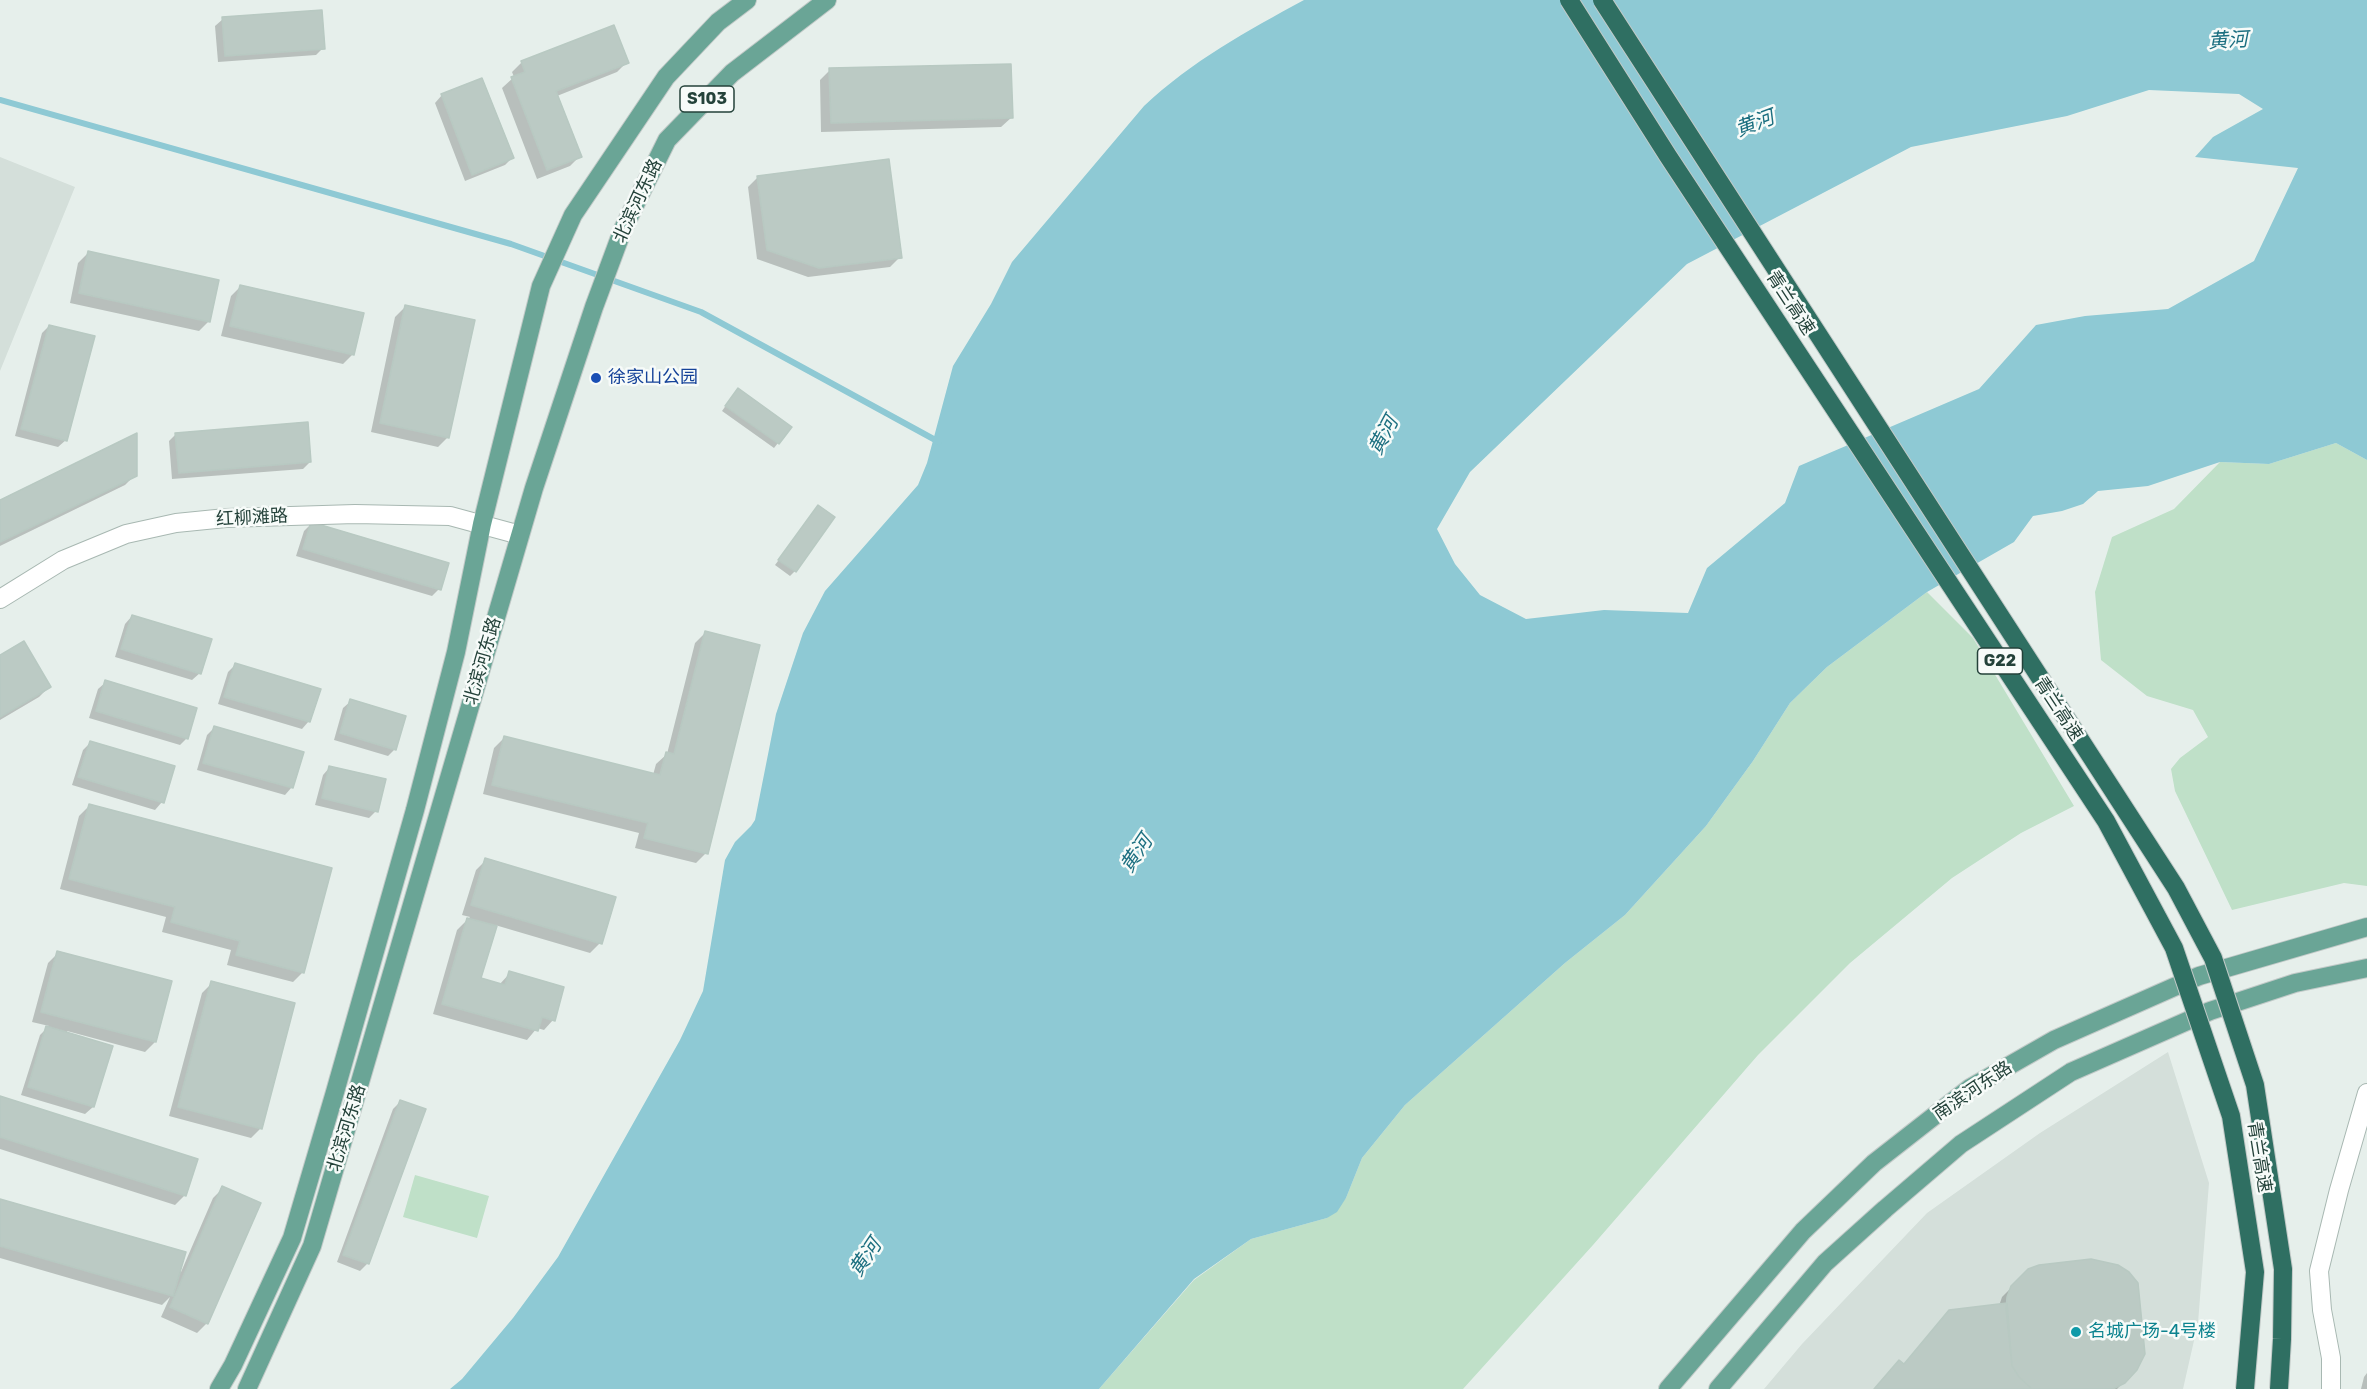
<!DOCTYPE html>
<html>
<head>
<meta charset="utf-8">
<style>
  body { margin:0 }
  canvas { display:block; background:#e6efeb }
</style>
</head>
<body>
<canvas width="2367" height="1389"></canvas>
<script>
const context = document.querySelector('canvas').getContext('2d');
context.lineJoin = 'round';
function fill(path, color) { context.fillStyle = color; context.fill(path, 'evenodd'); }
function strokePath(path, color, width, dash) { context.strokeStyle = color; context.lineWidth = width; context.lineCap = dash ? 'butt' : 'round'; context.setLineDash(dash || []); context.stroke(path); }
function drawText(font, color, halo, rows, align = 'center') {
  context.font = font + ' Rubik,"Noto Sans SC",sans-serif'; context.lineWidth = 5; context.setLineDash([]); context.textBaseline = 'middle'; context.strokeStyle = halo; context.fillStyle = color; for (const [text, x, y, turn = 0] of rows) {
    context.save(); context.translate(x, y); context.rotate((+turn || 0) * Math.PI / 180); context.textAlign = isNaN(turn) ? turn : align; if (halo) context.strokeText(text, 0, 0); context.fillText(text, 0, 0); context.restore();
  }
}
fill(new Path2D(`
  M 0,157 L 75,187 L 0,371 Z
  M 2168,1052 L 2209,1183 L 2198,1323 L 2183,1389 L 1764,1389 L 1802,1344 L 1927,1213 L 2040,1133 Z`), '#d4dfda');
fill(new Path2D(`
  M 2336,443 L 2367,460 L 2367,886 L 2344,883 L 2232,910 L 2175,791 L 2171,769 L 2180,758 L 2208,737 L 2193,710 L 2147,696 L 2101,660 L 2095,592 L 2112,537 L 2174,509 L 2220,462 L 2269,464 Z
  M 1927,592 L 1973,638 L 2074,806 L 2021,833 L 1952,878 L 1850,963 L 1758,1055 L 1593,1245 L 1463,1389 L 1099,1389 L 1194,1280 L 1251,1239 L 1327,1218 L 1346,1198 L 1362,1158 L 1405,1105 L 1565,963 L 1625,915 L 1706,826 L 1753,761 L 1790,703 L 1827,667 Z
  M 415,1175 L 489,1196 L 477,1238 L 403,1217 Z`), '#bfe0c8');
fill(new Path2D(`
  M 1304,0 L 2367,0 L 2367,460 L 2336,443 L 2269,464 L 2220,462 L 2148,486 L 2098,491 L 2083,504 L 2062,511 L 2033,516 L 2014,542 L 1927,592 L 1827,667 L 1790,703 L 1753,761 L 1706,826 L 1625,915 L 1565,963 L 1405,1105 L 1362,1158 L 1346,1198 L 1337,1212 L 1327,1218 L 1251,1239 L 1194,1279 L 1099,1389 L 450,1389 L 462,1379 L 513,1318 L 558,1257 L 680,1040 L 703,991 L 725,860 L 735,842 L 751,826 L 755,820 L 776,714 L 803,633 L 825,591 L 918,485 L 927,463 L 953,366 L 991,304 L 1012,262 L 1144,106 C 1192,61 1247,31 1304,0 ZM 2149,90 L 2239,94 L 2263,109 L 2213,137 L 2195,157 L 2298,168 L 2254,261 L 2168,309 L 2085,316 L 2036,325 L 1979,389 L 1799,466 L 1785,503 L 1707,568 L 1688,613 L 1604,610 L 1526,619 L 1480,595 L 1455,564 L 1437,529 L 1470,472 L 1687,264 L 1911,147 L 2067,116 Z`), '#8ec9d4');
fill(new Path2D(`
  M 223,19 L 323,48 L 316,55 L 218,62 L 215,26 Z
  M 522,62 L 627,62 L 617,72 L 557,96 L 580,156 L 570,166 L 537,179 L 502,88 L 514,77 L 512,72 Z
  M 830,70 L 1011,118 L 1001,127 L 821,132 L 820,80 Z
  M 442,95 L 512,158 L 505,165 L 465,181 L 435,103 Z
  M 758,177 L 900,257 L 890,267 L 808,277 L 757,259 L 748,187 Z
  M 88,253 L 209,321 L 199,331 L 70,303 L 78,263 Z
  M 241,286 L 353,354 L 343,364 L 221,336 L 231,296 Z
  M 405,307 L 448,437 L 438,447 L 371,432 L 395,317 Z
  M 49,326 L 66,440 L 58,447 L 15,436 L 42,333 Z
  M 734,394 L 778,443 L 774,448 L 722,411 Z
  M 176,434 L 310,462 L 303,469 L 172,479 L 169,441 Z
  M 135,475 L 125,485 L 0,546 L 0,502 Z
  M 818,507 L 795,571 L 790,576 L 775,565 Z
  M 311,524 L 439,589 L 432,596 L 296,556 L 304,531 Z
  M 132,616 L 200,673 L 192,680 L 115,657 L 125,624 Z
  M 705,633 L 706,853 L 696,863 L 635,848 L 639,833 L 483,794 L 494,748 L 504,738 L 653,775 L 656,764 L 667,754 L 695,643 Z
  M 0,656 L 49,687 L 39,697 L 0,720 Z
  M 235,665 L 309,721 L 302,729 L 218,704 L 228,672 Z
  M 106,682 L 187,738 L 180,745 L 89,718 L 98,689 Z
  M 351,701 L 395,749 L 388,756 L 334,740 L 343,708 Z
  M 214,728 L 292,787 L 285,795 L 197,770 L 207,735 Z
  M 90,743 L 162,802 L 155,810 L 72,785 L 83,750 Z
  M 330,767 L 376,811 L 369,818 L 315,805 L 323,775 Z
  M 89,806 L 303,972 L 293,982 L 227,965 L 231,950 L 162,932 L 166,917 L 60,889 L 79,816 Z
  M 486,860 L 600,943 L 590,953 L 495,925 L 480,979 L 499,985 L 510,973 L 553,1020 L 544,1030 L 537,1028 L 527,1040 L 433,1014 L 457,930 L 470,917 L 462,915 L 476,870 Z
  M 58,953 L 155,1042 L 145,1052 L 67,1031 L 93,1107 L 85,1114 L 21,1095 L 40,1035 L 49,1026 L 32,1022 L 48,963 Z
  M 212,983 L 261,1128 L 251,1138 L 169,1116 L 202,993 Z
  M 0,1097 L 185,1195 L 175,1205 L 0,1149 Z
  M 401,1101 L 368,1263 L 360,1271 L 337,1262 L 393,1109 Z
  M 223,1188 L 207,1323 L 197,1333 L 161,1317 L 170,1297 L 162,1305 L 0,1258 L 0,1200 L 181,1272 L 213,1198 Z
  M 2029,1270 L 2136,1369 L 2117,1389 L 1875,1389 L 1903,1365 L 1999,1306 L 2002,1297 Z
  M 2367,1373 L 2367,1389 L 2361,1389 L 2364,1377 Z`), '#0003');
strokePath(new Path2D(`
  M 0,100 L 511,244 L 701,312 L 939,442`), '#8ec9d4', 6);
const building = new Path2D(`
  M 322,10 L 325,49 L 225,56 L 222,17 Z
  M 614,25 L 629,63 L 556,91 L 582,157 L 547,170 L 511,77 L 525,72 L 521,61 Z
  M 1011,64 L 1013,118 L 831,123 L 829,68 Z
  M 482,78 L 514,158 L 472,175 L 441,94 Z
  M 889,159 L 902,258 L 819,268 L 767,250 L 757,176 Z
  M 88,251 L 219,280 L 210,322 L 79,293 Z
  M 240,285 L 364,313 L 354,355 L 230,326 Z
  M 405,305 L 475,320 L 449,438 L 380,423 Z
  M 49,325 L 95,336 L 67,441 L 21,429 Z
  M 738,388 L 792,427 L 779,444 L 725,406 Z
  M 308,422 L 311,462 L 179,473 L 175,433 Z
  M 137,433 L 137,476 L 0,542 L 0,500 Z
  M 818,505 L 835,517 L 796,572 L 778,560 Z
  M 311,522 L 449,563 L 441,590 L 303,549 Z
  M 132,615 L 212,639 L 201,674 L 121,649 Z
  M 705,631 L 760,645 L 708,854 L 644,838 L 648,823 L 492,785 L 504,736 L 660,775 L 666,752 L 674,754 Z
  M 24,641 L 51,687 L 0,717 L 0,655 Z
  M 235,663 L 321,689 L 310,722 L 224,697 Z
  M 105,680 L 197,708 L 188,739 L 96,711 Z
  M 350,699 L 406,716 L 396,750 L 340,733 Z
  M 214,726 L 304,752 L 293,788 L 203,763 Z
  M 90,741 L 175,766 L 164,803 L 78,777 Z
  M 329,766 L 386,779 L 378,812 L 322,798 Z
  M 89,804 L 332,868 L 304,973 L 236,955 L 240,941 L 171,922 L 175,907 L 69,879 Z
  M 485,858 L 616,897 L 602,944 L 471,905 Z
  M 467,918 L 497,926 L 481,978 L 505,985 L 509,971 L 564,987 L 555,1021 L 542,1017 L 538,1031 L 442,1004 Z
  M 57,951 L 172,981 L 156,1042 L 41,1012 Z
  M 211,981 L 295,1003 L 262,1129 L 178,1107 Z
  M 46,1026 L 113,1046 L 94,1107 L 28,1087 Z
  M 0,1096 L 198,1159 L 186,1196 L 0,1137 Z
  M 400,1100 L 426,1109 L 369,1264 L 343,1255 Z
  M 222,1186 L 261,1203 L 208,1324 L 170,1307 Z
  M 0,1199 L 186,1252 L 173,1296 L 0,1246 Z
  M 2091,1259 L 2118,1265 L 2129,1272 L 2138,1283 L 2145,1354 L 2137,1370 L 2125,1383 L 2113,1389 L 2032,1389 L 2019,1377 L 2012,1366 L 2006,1309 L 2007,1297 L 2011,1286 L 2028,1269 L 2039,1265 Z
  M 2007,1303 L 2012,1366 L 2019,1377 L 2032,1389 L 1874,1389 L 1899,1360 L 1904,1364 L 1949,1310 Z`);
fill(building, '#bbcac4');
strokePath(building, '#b8c9c2', 1.5);
const minor = new Path2D(`
  M 0,599 L 63,560 L 126,534 L 176,523 L 226,518 L 355,514 L 450,516 L 520,535
  M 2331,1389 L 2331,1358 L 2322,1310 L 2319,1271 L 2339,1190 L 2367,1093`);
const major = new Path2D(`
  M 219,1389 L 233,1365 L 292,1238 L 335,1092 L 415,810 L 456,652 L 482,524 L 541,286 L 573,215 L 666,77 L 718,22 L 747,0
  M 247,1389 L 312,1246 L 534,488 L 594,307 L 623,229 L 667,140 L 732,73 L 827,0
  M 1668,1389 L 1803,1231 L 1874,1163 L 1970,1088 L 2054,1040 L 2199,976 L 2367,927
  M 1718,1389 L 1825,1263 L 1885,1209 L 1961,1144 L 2071,1072 L 2210,1011 L 2295,983 L 2367,968`);
strokePath(minor, '#a8b8b2', 20);
strokePath(major, '#c2cac8', 20);
strokePath(minor, '#fff', 18);
strokePath(major, '#6aa596', 18);
const highwayBridge = new Path2D(`
  M 1569,0 L 1668,156 L 2106,821 L 2174,948 L 2231,1116 L 2255,1272 L 2245,1389
  M 1602,0 L 2176,888 L 2213,958 L 2255,1085 L 2283,1269 L 2282,1339 L 2279,1389`);
strokePath(highwayBridge, '#c2cac8', 20, []);
strokePath(highwayBridge, '#2f6f62', 18);
for (const [x, y, r, color] of [
  [596,378,6,"#1a4fb4"],
  [2076,1332,6,"#0f9aa8"]
]) { const dot = new Path2D(); dot.arc(x, y, r, 0, 2 * Math.PI); context.fillStyle = color; context.fill(dot); strokePath(dot, '#f7fbf9', 2); }
for (const [x, y, w] of [
  [707,99,54],
  [2000,661,45]
]) { const box = new Path2D(); box.roundRect(x - w / 2, y - 13, w, 26, 4.5); context.fillStyle = '#f7fbf9'; context.fill(box); strokePath(box, '#24423a', 1.5); }
drawText('bold 16px', '#24423a', null, [
  ["S103",707,99],
  ["G22",2000,661]
]);
drawText('18px', '#24423a', '#f7fbf9', [
  ["北滨河东路",638,201,-65],
  ["青兰高速",1790,303,57],
  ["红柳滩路",252,518,-3],
  ["北滨河东路",483,661,-74],
  ["青兰高速",2058,709,57],
  ["南滨河东路",1973,1091,-34],
  ["北滨河东路",347,1128,-73],
  ["青兰高速",2259,1157,81]
]);
drawText('18px', '#164399', '#f7fbf9', [
  ["徐家山公园",608,378]
], 'left');
drawText('18px', '#0d838f', '#f7fbf9', [
  ["名城广场-4号楼",2088,1332]
], 'left');
drawText('italic 20px', '#1c6f80', '#f7fbf9', [
  ["黄河",2228,41,-3],
  ["黄河",1755,124,-21],
  ["黄河",1384,436,-62],
  ["黄河",1137,854,-56],
  ["黄河",866,1258,-56]
]);
</script>
</body>
</html>
